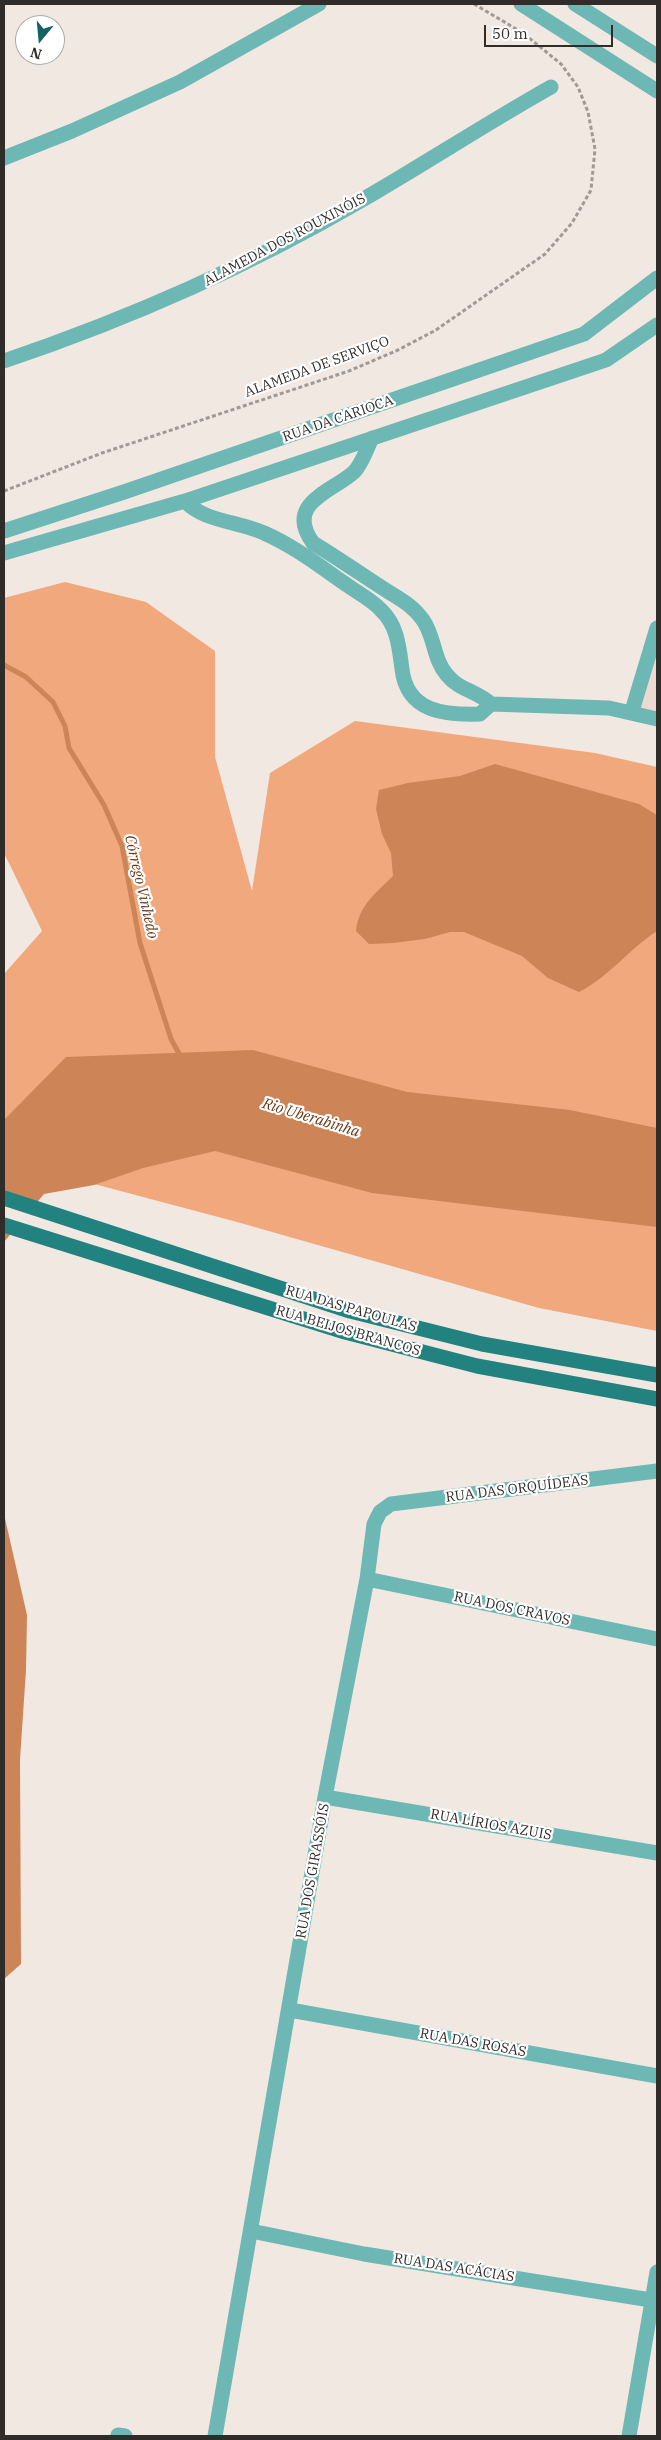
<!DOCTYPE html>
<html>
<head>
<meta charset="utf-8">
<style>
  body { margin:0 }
  #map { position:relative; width:661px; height:2440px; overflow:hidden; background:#f2e8e2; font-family:"IBM Plex Serif",serif }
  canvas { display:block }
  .frame { position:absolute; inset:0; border:5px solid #302c29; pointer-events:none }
  .north { position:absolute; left:15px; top:15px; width:50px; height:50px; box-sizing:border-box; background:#fff; border:1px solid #acaba9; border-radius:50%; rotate:197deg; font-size:14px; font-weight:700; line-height:20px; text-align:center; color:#302c29 }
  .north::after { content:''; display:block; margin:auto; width:18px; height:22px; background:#146361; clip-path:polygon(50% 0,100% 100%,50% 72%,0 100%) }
  .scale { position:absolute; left:484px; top:25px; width:129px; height:22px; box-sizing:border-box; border:2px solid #302c29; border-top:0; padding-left:6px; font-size:15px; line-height:18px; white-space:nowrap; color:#302c29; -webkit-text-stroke:4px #fff; paint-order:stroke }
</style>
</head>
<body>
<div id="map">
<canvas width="661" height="2440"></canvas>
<div class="frame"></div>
<div class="north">N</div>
<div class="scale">50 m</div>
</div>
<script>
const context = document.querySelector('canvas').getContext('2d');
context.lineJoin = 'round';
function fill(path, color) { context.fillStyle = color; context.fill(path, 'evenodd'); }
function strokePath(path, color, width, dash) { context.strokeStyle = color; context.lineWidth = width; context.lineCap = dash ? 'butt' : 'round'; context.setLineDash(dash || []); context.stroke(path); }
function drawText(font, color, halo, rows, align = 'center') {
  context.font = font + ' "IBM Plex Serif",serif'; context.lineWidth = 4.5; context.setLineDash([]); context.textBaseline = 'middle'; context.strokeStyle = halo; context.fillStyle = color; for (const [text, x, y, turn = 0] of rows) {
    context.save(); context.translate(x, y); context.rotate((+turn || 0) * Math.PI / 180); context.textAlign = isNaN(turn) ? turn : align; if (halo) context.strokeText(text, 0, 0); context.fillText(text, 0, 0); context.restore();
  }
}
fill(new Path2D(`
  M 657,628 L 657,719 L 632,711 Z`), '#ecdad1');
fill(new Path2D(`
  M 65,582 L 146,602 L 215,651 L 215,757 L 252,891 L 270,773 L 355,721 L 595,753 L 657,767 L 657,1331 L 539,1308 L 237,1222 L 4,1160 L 4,974 L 42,931 L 4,853 L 4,598 Z`), '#f0a87c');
fill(new Path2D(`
  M 495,764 L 639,804 L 657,815 L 657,931 C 629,949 609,977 579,992 L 548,978 L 522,956 L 464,932 L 450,932 L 425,939 L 393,943 L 369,944 L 356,931 C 359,905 375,894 393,876 L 391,853 L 382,834 L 376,809 L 379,790 L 408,783 L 460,776 Z
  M 253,1050 L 407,1092 L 570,1110 L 657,1128 L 657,1227 L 372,1193 L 215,1151 L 143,1168 L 94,1185 L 44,1194 L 4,1242 L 4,1120 L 66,1057 Z
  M 4,1514 L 27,1615 L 26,1670 L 20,1759 L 21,1964 L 4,1979 Z`), '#cd8557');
fill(new Path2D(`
  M 4,1195 L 37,1206 L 16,1232 L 4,1228 Z`), '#f2e8e2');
strokePath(new Path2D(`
  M 4,665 L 26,677 L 53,702 L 65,726 L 69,748 L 104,805 L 122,846 L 140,943 L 171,1039 L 182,1059`), '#cd8557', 5);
strokePath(new Path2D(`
  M 4,491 L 102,453 L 349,371 L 398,350 L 436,330 L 545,254 L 572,223 L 591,190 L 595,149 L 588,112 L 578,87 L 561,64 L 523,33 L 474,4`), '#a19994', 3, [4, 2.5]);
strokePath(new Path2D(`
  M 521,4 L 657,91
  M 575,4 L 657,56
  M 4,158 L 72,131 L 180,82 L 319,4
  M 4,361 C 128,319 249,266 362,200 C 426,163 487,123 551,87
  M 372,438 C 367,448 362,464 354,472 C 332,492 284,503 313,543 C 336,557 358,572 381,587 C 396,597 412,604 423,620 C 435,637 433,659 447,675 C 459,690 477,691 491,704 L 609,708 L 657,719
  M 185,501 C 204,522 239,521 264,533 C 294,546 321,567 347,585 C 358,593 372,600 381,610 C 398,626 399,648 402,669 C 407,713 446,715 480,714 L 491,704
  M 4,531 L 124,492 L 584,334 L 657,278
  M 4,553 L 185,501 L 606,360 L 657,325
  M 632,711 L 657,628
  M 367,1579 L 657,1639
  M 325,1797 L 657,1853
  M 290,2010 L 657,2076
  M 251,2231 L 364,2254 L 657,2301
  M 118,2435 L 125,2436
  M 215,2436 L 325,1797 L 367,1579 L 374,1524 L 380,1512 L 391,1504 L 657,1471
  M 629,2436 L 657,2272`), '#6db8b5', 15);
strokePath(new Path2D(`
  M 4,1198 L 350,1311 L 482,1344 L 657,1375
  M 4,1225 L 345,1332 L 477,1366 L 657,1399`), '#22827f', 15);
drawText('14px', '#302c29', '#fff', [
  ["ALAMEDA DOS ROUXINÓIS",285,240,-28],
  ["ALAMEDA DE SERVIÇO",317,367,-20],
  ["RUA DA CARIOCA",338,419,-19],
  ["RUA DAS PAPOULAS",351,1309,16],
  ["RUA BEIJOS BRANCOS",348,1331,16],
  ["RUA DAS ORQUÍDEAS",517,1489,-7],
  ["RUA DOS CRAVOS",512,1609,12],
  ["RUA LÍRIOS AZUIS",491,1825,10],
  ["RUA DOS GIRASSÓIS",313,1871,-80],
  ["RUA DAS ROSAS",473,2043,10],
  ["RUA DAS ACÁCIAS",454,2268,9]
]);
drawText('italic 15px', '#693917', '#fff', [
  ["Córrego Vinhedo",141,887,77],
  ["Rio Uberabinha",311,1118,17]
]);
</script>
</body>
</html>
